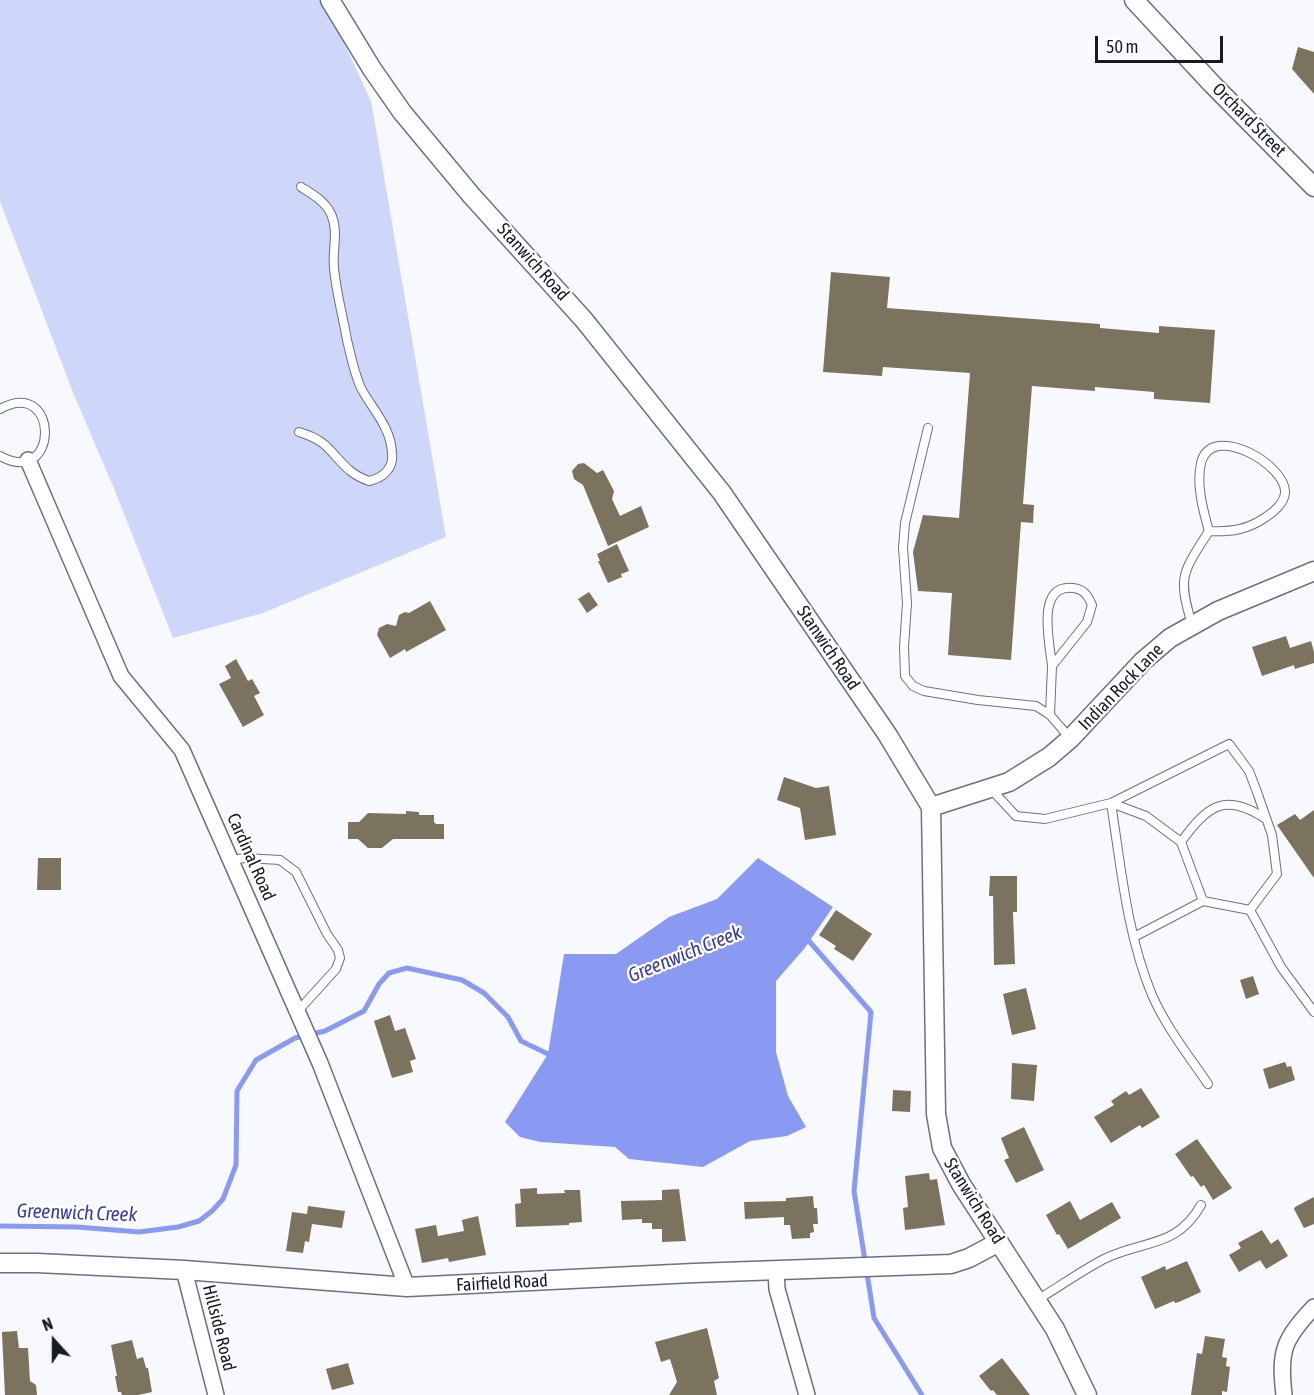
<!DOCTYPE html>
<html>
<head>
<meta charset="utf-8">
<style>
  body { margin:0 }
  #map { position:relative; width:1314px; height:1395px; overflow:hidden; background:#f8f9fe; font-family:"Asap Condensed",sans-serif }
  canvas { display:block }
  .north { position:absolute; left:24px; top:1311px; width:60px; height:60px; -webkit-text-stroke:4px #fff; paint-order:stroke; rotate:339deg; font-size:16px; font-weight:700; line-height:24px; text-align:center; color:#181a22 }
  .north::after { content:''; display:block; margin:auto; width:21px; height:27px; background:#181a22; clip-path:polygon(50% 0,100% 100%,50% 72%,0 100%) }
  .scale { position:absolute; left:1095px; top:36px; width:128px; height:27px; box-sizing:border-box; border:3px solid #181a22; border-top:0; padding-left:8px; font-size:18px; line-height:21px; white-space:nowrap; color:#181a22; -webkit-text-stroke:4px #fff; paint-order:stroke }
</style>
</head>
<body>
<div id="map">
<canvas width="1314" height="1395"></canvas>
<div class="north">N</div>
<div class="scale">50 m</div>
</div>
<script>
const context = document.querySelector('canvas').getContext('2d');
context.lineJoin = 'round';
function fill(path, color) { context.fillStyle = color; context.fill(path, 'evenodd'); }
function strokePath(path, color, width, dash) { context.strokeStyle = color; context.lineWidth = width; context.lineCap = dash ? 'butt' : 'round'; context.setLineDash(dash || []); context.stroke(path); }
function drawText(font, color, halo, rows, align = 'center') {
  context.font = font + ' "Asap Condensed",sans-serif'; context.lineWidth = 4.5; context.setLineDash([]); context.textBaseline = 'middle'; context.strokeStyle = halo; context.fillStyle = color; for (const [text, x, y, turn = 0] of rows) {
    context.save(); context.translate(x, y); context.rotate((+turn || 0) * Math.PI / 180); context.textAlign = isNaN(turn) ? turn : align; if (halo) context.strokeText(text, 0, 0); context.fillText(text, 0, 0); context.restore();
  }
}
fill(new Path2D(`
  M 0,0 L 324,0 L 371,101 L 446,537 L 263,613 L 173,638 L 115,491 L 74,395 L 0,201 Z`), '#ced6f9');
fill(new Path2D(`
  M 758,858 L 833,907 L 804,949 L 776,981 L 776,1052 L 788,1096 L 806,1127 L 787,1136 L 750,1141 L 703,1167 L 629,1159 L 615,1147 L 540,1142 L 520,1137 L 505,1122 L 548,1054 L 564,954 L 616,954 L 669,917 L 717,899 Z`), '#8a99f2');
strokePath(new Path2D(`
  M 804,941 L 809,941 L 871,1012 L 854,1191 L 874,1318 L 922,1395
  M 0,1226 L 77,1227 L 139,1232 L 178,1227 L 199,1221 L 212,1211 L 223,1199 L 236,1165 L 237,1091 L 256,1060 L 295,1038 L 325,1031 L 364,1011 L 379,984 L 389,973 L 407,968 L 462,980 L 484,993 L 508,1017 L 521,1041 L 548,1054 L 552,1052`), '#8a99f2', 5);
fill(new Path2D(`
  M 1298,47 L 1314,52 L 1314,94 L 1292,69 Z
  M 831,272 L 890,277 L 887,308 L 1100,324 L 1100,328 L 1159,333 L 1159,326 L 1215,330 L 1210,403 L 1154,399 L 1154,392 L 1095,387 L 1095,391 L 1032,386 L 1023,504 L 1034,505 L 1033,523 L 1021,522 L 1011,660 L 948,655 L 952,593 L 918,591 L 913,552 L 923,515 L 959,518 L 970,373 L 883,367 L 882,376 L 823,372 Z
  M 584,463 L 597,473 L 603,470 L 614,491 L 612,499 L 620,516 L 641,506 L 649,527 L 608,546 L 583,485 L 574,479 L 572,471 L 578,464 Z
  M 617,544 L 629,571 L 621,574 L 622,577 L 608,583 L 598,561 L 600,561 L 597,554 Z
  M 589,592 L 598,605 L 587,613 L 578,599 Z
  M 430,601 L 446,630 L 406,652 L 405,649 L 390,658 L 377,635 L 379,628 L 387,624 L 396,626 L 399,615 L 405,612 L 409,613 Z
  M 1286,636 L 1290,648 L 1311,641 L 1314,652 L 1314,663 L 1295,669 L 1294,665 L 1262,676 L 1252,647 Z
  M 236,659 L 248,681 L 252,679 L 260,693 L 254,696 L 264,715 L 243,727 L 219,684 L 231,678 L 225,666 Z
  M 784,777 L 816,788 L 829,786 L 836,835 L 805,840 L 800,808 L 777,800 Z
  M 1314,810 L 1314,878 L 1277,825 L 1295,814 L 1300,820 Z
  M 406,811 L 419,812 L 419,815 L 434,815 L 434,822 L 436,824 L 444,824 L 444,839 L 393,839 L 382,848 L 368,848 L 358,839 L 348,839 L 348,822 L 359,822 L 368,813 L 406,814 Z
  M 38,858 L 61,858 L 61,890 L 37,890 Z
  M 990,876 L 1017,876 L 1017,912 L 1013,912 L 1015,964 L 994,965 L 993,896 L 989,896 Z
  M 836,910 L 872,934 L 853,961 L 834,949 L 836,946 L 819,935 Z
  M 1253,976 L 1259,994 L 1246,999 L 1240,980 Z
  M 1026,988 L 1036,1029 L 1012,1035 L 1003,994 Z
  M 390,1015 L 395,1031 L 405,1028 L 416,1059 L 410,1061 L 413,1072 L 392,1078 L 374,1021 Z
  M 1285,1062 L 1287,1067 L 1291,1066 L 1295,1080 L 1269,1089 L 1263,1069 Z
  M 1012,1063 L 1037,1065 L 1034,1101 L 1011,1099 Z
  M 1141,1088 L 1160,1117 L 1142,1128 L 1140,1125 L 1111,1143 L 1094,1117 L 1114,1105 L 1111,1101 L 1126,1091 L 1129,1095 Z
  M 893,1090 L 911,1091 L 910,1112 L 892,1111 Z
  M 1024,1127 L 1044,1170 L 1016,1183 L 1004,1160 L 1009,1158 L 1001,1138 Z
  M 1197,1139 L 1232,1188 L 1213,1200 L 1204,1185 L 1201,1187 L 1193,1176 L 1191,1177 L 1175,1154 Z
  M 929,1173 L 930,1180 L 937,1179 L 945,1225 L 905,1230 L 903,1208 L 908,1207 L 905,1176 Z
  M 537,1188 L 537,1194 L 565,1193 L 564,1190 L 580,1190 L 582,1222 L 569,1223 L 569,1225 L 516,1227 L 515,1204 L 521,1203 L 520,1189 Z
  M 679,1189 L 686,1241 L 662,1242 L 662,1229 L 652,1229 L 652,1223 L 642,1223 L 642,1219 L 622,1220 L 621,1201 L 662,1200 L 662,1190 Z
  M 813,1196 L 814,1208 L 817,1208 L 818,1224 L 813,1224 L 814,1232 L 810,1233 L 810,1238 L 792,1239 L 790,1225 L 784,1225 L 784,1217 L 745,1219 L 744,1202 L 786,1201 L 786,1198 Z
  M 1314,1197 L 1314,1224 L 1304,1228 L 1294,1209 L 1295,1207 Z
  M 1070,1201 L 1080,1220 L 1112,1202 L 1121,1218 L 1068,1249 L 1059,1234 L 1057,1235 L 1046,1215 Z
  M 308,1206 L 345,1211 L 342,1228 L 312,1224 L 309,1242 L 305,1241 L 303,1253 L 286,1251 L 292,1212 L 307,1214 Z
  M 478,1216 L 486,1255 L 449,1262 L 448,1258 L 422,1263 L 415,1229 L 436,1225 L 438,1236 L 464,1231 L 462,1220 Z
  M 1262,1230 L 1271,1244 L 1278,1239 L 1288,1256 L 1266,1269 L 1260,1260 L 1239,1272 L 1229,1255 L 1241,1248 L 1238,1243 Z
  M 1187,1261 L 1201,1292 L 1179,1302 L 1175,1303 L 1174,1301 L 1155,1309 L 1141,1277 L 1165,1266 L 1166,1270 Z
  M 707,1328 L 719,1378 L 714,1381 L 717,1395 L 669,1395 L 677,1382 L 670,1359 L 661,1362 L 655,1342 Z
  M 17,1331 L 19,1348 L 28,1348 L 30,1381 L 36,1385 L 37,1395 L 5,1395 L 2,1334 L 2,1332 Z
  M 1205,1336 L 1225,1339 L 1222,1357 L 1227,1358 L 1226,1366 L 1230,1367 L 1227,1392 L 1222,1391 L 1222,1395 L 1191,1395 L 1197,1353 L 1202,1354 Z
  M 132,1340 L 137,1359 L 143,1357 L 146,1368 L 148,1368 L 152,1392 L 138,1395 L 122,1395 L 121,1392 L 118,1392 L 115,1376 L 117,1376 L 111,1345 Z
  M 1002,1358 L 1030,1395 L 997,1395 L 993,1390 L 991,1391 L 979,1376 Z
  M 348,1363 L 354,1384 L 332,1390 L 326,1369 Z`), '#7b735d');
const service = new Path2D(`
  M 0,409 C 60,376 60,489 0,456
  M 928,428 L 905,523 L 903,548 L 907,603 L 904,647 L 905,676 L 913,686 L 924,691 L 978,700 L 1036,706 L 1050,715 L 1069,737
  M 299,432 C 308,435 317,438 325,445 C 341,460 346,473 369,481 C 383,478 394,468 392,453 C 391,427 372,409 361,388 C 354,373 351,356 347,340 C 343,316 336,292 334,268 C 332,250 339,231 331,214 C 325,201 312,194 301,187
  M 1192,624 C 1177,576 1183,572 1209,531 C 1203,510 1196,485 1201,463 C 1211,421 1287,465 1285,493 C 1284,503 1274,512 1266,517 C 1247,530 1232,532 1209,531
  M 1050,715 L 1052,666 L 1087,622 L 1092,605 C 1088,596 1084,589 1073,588 C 1035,584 1050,644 1052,666
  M 991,789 L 1016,816 L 1045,819 L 1111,803 L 1146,816 L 1181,842 L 1203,901 L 1250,910 L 1281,967 L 1314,1012
  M 1181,842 C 1208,805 1225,792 1266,819
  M 231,860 L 245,858 L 280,860 L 296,872 L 327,934 L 338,950 L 340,958 L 336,969 L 298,1011
  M 1134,937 L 1203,901
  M 1208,1084 C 1189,1056 1166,1027 1152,995 C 1127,935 1121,867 1111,803 L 1229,744 L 1249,771 L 1257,792 L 1272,835 L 1277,874 L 1250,910
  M 1037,1300 C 1059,1287 1081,1271 1104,1259 C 1143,1240 1177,1248 1201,1205`);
const minor = new Path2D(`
  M 28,460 L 121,676 L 182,750 L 320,1063 L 407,1287
  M 184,1270 L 216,1395
  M 776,1270 L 777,1289 L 807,1395
  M 1284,1395 C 1279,1351 1283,1340 1314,1307`);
const tertiary = new Path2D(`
  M 330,0 L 372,69 L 402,112 L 471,195 L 584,320 L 722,493 L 887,734 L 931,807 L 936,1114 L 942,1148 L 961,1184 L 1055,1329 L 1087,1395
  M 1134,0 L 1213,85 L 1314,187
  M 931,807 L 1009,782 L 1049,757 L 1070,739 L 1143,661 L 1170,638 L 1218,611 L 1314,571
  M 0,1263 L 37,1263 L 184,1270 L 407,1287 L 694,1273 L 951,1264 L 969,1258 L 999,1242`);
strokePath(service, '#6b7085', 10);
strokePath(minor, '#6b7085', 18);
strokePath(tertiary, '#6b7085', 21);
strokePath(service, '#fff', 8);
strokePath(minor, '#fff', 15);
strokePath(tertiary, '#fff', 18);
drawText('18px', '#181a22', '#fff', [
  ["Orchard Street",1249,120,45],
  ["Stanwich Road",533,262,48],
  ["Stanwich Road",828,648,56],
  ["Indian Rock Lane",1121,687,-46],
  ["Cardinal Road",251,857,66],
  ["Stanwich Road",974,1201,58],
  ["Fairfield Road",502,1283,-3],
  ["Hillside Road",219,1328,76]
]);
drawText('italic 20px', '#373ba0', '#fff', [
  ["Greenwich Creek",685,954,-22],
  ["Greenwich Creek",77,1213,2]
]);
</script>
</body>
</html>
